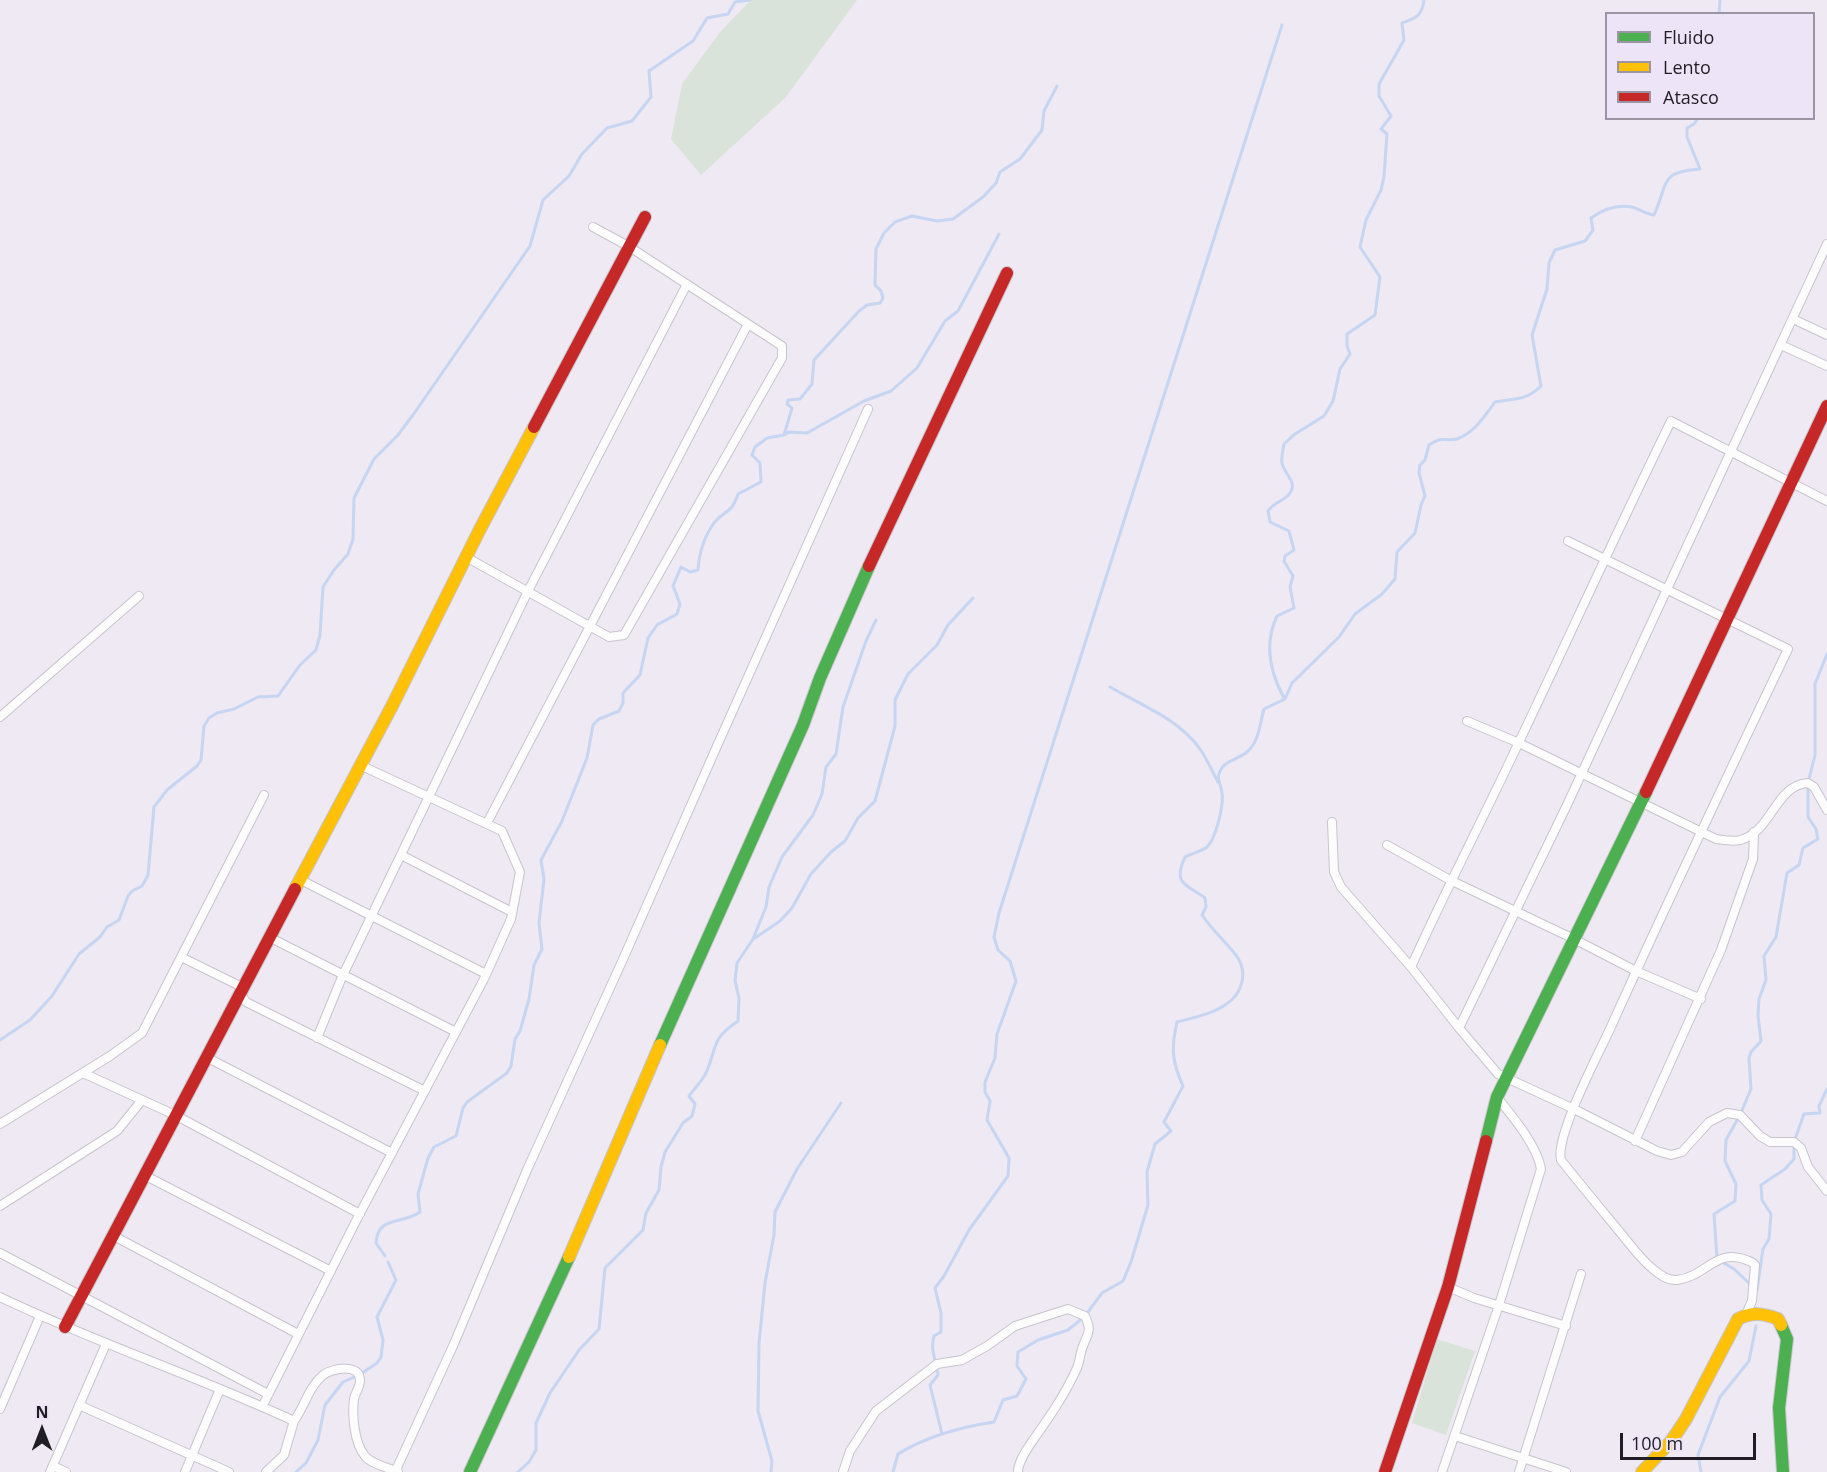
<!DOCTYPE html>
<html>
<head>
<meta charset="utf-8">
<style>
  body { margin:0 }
  #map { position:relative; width:1827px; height:1472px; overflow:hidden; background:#eee9f3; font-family:"Open Sans",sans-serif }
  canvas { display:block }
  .legend { position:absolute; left:1605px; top:12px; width:210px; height:108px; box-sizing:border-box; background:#ede5f7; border:2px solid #9b95a3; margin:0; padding:8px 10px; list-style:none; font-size:18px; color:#201d24 }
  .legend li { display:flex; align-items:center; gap:12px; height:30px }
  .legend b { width:30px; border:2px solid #9b95a3 }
  .north { position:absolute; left:12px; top:1400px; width:60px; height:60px; -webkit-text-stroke:4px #ede5f7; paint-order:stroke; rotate:0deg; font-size:16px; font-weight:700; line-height:24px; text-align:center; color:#201d24 }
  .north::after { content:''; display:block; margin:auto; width:21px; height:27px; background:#201d24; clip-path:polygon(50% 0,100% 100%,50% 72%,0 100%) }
  .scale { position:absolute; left:1620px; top:1433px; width:136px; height:27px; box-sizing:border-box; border:3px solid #201d24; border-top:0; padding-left:8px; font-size:18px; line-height:21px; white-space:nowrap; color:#201d24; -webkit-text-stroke:4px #ede5f7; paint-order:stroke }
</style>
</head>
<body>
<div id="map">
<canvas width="1827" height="1472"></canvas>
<ul class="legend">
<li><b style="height:8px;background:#4caf50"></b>Fluido</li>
<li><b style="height:8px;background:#ffc107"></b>Lento</li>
<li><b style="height:8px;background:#c62828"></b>Atasco</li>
</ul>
<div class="north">N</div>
<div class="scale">100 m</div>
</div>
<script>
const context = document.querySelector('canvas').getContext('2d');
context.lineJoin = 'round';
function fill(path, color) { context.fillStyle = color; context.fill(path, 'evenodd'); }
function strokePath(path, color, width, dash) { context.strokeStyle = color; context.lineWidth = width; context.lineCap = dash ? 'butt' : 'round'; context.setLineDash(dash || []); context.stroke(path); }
fill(new Path2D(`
  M 751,0 L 857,0 L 786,97 L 701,175 L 671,139 L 682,84 L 720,32 Z
  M 1437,1339 L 1475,1351 L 1446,1435 L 1412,1423 Z`), '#dae3d9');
strokePath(new Path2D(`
  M 1719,14 L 1720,0
  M 784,435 L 792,408 L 787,404 L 788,400 L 800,399 L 812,384 L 814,360 L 859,311 L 867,305 L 880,303 L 883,298 L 881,291 L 875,285 L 876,249 L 884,233 L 895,222 L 912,216 L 937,221 L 953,219 L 983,197 L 996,183 L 1000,172 L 1020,159 L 1042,130 L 1044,111 L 1057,86
  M 1110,687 C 1141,705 1179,719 1200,749 C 1207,759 1212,771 1218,782
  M 1284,698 C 1270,672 1264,643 1277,616 L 1294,608 L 1290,587 L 1293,576 L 1284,561 L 1285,556 L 1294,550 L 1289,531 L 1270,522 L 1268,511 C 1275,501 1285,501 1290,493 C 1298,482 1284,474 1282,463 C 1281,457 1283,450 1284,444 L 1295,434 L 1324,416 L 1333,401 L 1340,369 L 1350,354 L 1347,346 L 1347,334 L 1375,315 L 1380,277 L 1360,247 L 1366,220 L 1381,190 L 1384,177 L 1387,134 L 1381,129 L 1391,116 L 1379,96 L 1379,84 L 1404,40 L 1402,23 C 1416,18 1422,16 1424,0
  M 755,938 L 780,921 L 792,908 L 811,874 L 831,852 L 845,841 L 858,818 L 875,801 L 895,726 L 895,700 L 908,674 L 937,645 L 948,625 L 973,598
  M 0,1040 L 30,1020 L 52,996 L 79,954 L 100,937 L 107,927 L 119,920 L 128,896 L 132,891 L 142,886 L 148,875 L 154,807 L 167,790 L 197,766 L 201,760 L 204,726 L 209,718 L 217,713 L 234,709 L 258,697 L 278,696 L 300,665 L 316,650 L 320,635 L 323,587 L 334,570 L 348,554 L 353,539 L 354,498 L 374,459 L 398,435 L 413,415 L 530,246 L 543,200 L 569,176 L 582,154 L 607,128 L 632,121 L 651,97 L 649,71 L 693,41 L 707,18 L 728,14 L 735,2 L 750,0
  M 385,1256 L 376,1243 C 378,1215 402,1225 420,1212 L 418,1194 L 428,1158 L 434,1147 L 456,1136 L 463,1108 L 467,1102 L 507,1073 L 511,1066 L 515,1039 L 520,1031 L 529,999 L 534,965 L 542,949 L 539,923 L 544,879 L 541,860 L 562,821 L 587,758 L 593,725 L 599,719 L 619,711 L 623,703 L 623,693 L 640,675 L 648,638 L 657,625 L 677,614 L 680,604 L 673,586 L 681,567 L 690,572 L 698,570 C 699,554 704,537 714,523 C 723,511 732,514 738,494 L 761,482 L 760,463 L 752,455 L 755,447 L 767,438 L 784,435 L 789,432 L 807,433 L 864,401 L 891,391 L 917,368 L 945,321 L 958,311 L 999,234
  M 1751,1285 L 1734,1269 L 1717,1259 L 1714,1214 L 1735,1201 L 1736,1184 L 1725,1161 L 1726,1140 L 1740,1115 L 1751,1089 L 1749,1058 L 1751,1052 L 1761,1041 L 1758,1016 L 1759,999 L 1766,980 L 1764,956 L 1776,937 L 1787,873 L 1799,865 L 1803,848 L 1818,839 L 1816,829 L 1808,817 L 1808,783 L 1815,755 L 1815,684 L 1827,654
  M 1757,1290 L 1763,1249 L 1769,1239 L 1771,1214 L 1762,1200 L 1761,1185 L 1785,1169 L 1794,1159 L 1794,1142 L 1804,1114 L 1820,1113 L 1819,1106 L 1827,1089
  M 942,1434 L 930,1385 L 938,1375 C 936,1360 930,1350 934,1336 L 941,1332 L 941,1313 L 935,1288 L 944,1276 L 969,1230 L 1008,1176 L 1009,1158 L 987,1120 L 990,1101 L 985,1092 L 985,1082 L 995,1058 L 997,1034 L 1016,981 L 1010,961 L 998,950 L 994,937 L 999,913 L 1282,25
  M 296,1472 L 306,1463 L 318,1440 L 325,1405 L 343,1382 L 359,1375 L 377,1363 L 381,1357 L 383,1340 L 377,1317 L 396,1280 L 388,1262
  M 518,1472 L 529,1462 L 536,1450 L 536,1423 L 550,1393 L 579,1350 L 599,1329 L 605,1268 L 643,1230 L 646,1213 L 659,1190 L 661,1167 L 665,1152 L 683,1123 L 692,1116 L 695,1104 L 689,1096 C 694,1089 702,1081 706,1073 C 718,1046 710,1040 738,1021 L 739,998 L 735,981 L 737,963 L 753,939 L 766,907 L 769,887 L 782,857 L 813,815 L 822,794 L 826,767 L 836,754 L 843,707 L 866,641 L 876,620
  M 771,1472 L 772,1461 L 758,1411 L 759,1343 L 765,1283 L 774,1235 L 775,1212 L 797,1169 L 841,1103
  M 893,1472 L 898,1454 C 927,1436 961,1427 994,1422 L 1003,1400 L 1017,1396 L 1026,1379 L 1017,1366 L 1018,1352 L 1038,1340 L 1068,1330 L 1085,1316 L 1102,1293 L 1123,1281 L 1131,1262 L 1148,1205 L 1147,1172 L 1155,1144 L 1171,1131 L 1164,1122 L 1183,1086 C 1172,1062 1171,1048 1177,1022 C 1192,1018 1212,1014 1225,1005 C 1243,994 1249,971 1235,954 C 1224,940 1212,930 1202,915 L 1206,907 L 1205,898 C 1187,884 1172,885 1185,857 C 1191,854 1202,851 1207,847 C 1216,838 1224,805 1222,793 C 1221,784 1216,780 1220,771 C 1225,760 1239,759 1247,752 C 1259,742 1260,723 1264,709 L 1285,699 L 1292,683 L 1339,637 L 1355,614 L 1382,594 L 1395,579 L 1397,552 L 1415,533 L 1421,505 L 1425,496 L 1419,473 L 1420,465 L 1425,460 L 1429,445 C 1444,435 1445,442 1457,439 C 1474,433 1485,416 1495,402 C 1515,398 1526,401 1541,386 L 1532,335 L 1547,289 L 1549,263 L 1555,250 L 1585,241 L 1593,230 L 1591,218 C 1602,210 1617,204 1632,207 C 1640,209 1645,214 1654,215 C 1669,182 1659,172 1700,169 L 1687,137 L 1687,128 L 1694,124 L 1698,118
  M 1701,1472 L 1698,1455 L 1720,1397 L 1749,1361 L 1756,1326`), '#c5d5f2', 3);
const street = new Path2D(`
  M 1793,319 L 1827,335
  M 1781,345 L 1827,366
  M 1568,541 L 1788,649 C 1728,775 1667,902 1610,1029 C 1598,1055 1555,1136 1561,1160 C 1580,1184 1600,1208 1619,1231 C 1630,1244 1640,1259 1653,1269 C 1660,1275 1668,1281 1677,1280 C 1709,1276 1716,1244 1753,1263 L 1755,1265 L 1752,1301 L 1746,1314
  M 466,557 L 609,637 L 624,635 L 782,358 L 782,346 L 628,246 L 593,227
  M 0,717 L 139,596
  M 1467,721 L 1519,743 L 1716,839 C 1724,840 1733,842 1740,840 C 1772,832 1775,785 1808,783 L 1814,787 L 1827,810
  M 1332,822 L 1334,872 L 1341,887 L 1411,967 L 1459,1028 L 1498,1074 L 1574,1109 L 1657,1151 L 1671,1155 L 1682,1152 L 1709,1122 L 1727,1113 L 1740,1115 L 1760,1136 L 1770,1142 L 1794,1142 L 1801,1148 L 1808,1167 L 1827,1191
  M 487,823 L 748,324
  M 1387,845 L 1450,880 L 1574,939 L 1636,971 L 1701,999
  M 401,855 L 512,912
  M 299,879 L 486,974
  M 269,937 L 456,1032
  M 181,957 L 240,986 L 240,993 L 246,1002 L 425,1091
  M 1411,967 C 1445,891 1484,817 1519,742 C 1570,635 1619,527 1671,421 L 1827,501
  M 1459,1028 L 1567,805 L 1827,244
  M 317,1038 L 342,977 L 528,591 L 687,284
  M 206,1057 L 392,1153
  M 83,1073 L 175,1115 L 360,1214
  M 0,1124 L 110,1056 L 142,1033 L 264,795
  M 1635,1141 L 1721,950 L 1753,859 L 1754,832
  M 144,1175 L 331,1271
  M 0,1206 L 117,1131 L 142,1100
  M 112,1235 L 298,1334
  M 0,1253 L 268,1394
  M 1448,1287 L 1474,1298 L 1566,1326
  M 0,1297 C 96,1343 197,1376 294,1421 C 305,1406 308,1388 323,1375 C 332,1368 361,1363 360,1381 C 360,1387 355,1393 354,1399 C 352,1415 354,1443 365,1456 C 371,1464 389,1468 398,1472
  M 79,1405 L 229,1472
  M 262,1407 L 358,1217 L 484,979 L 511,919 L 520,872 L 502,831 L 360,765
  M 0,1409 L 40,1316
  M 1455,1436 L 1566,1472
  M 53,1466 L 66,1472
  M 50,1472 L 106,1344
  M 185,1472 L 220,1389
  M 266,1472 L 284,1455 L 294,1421
  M 395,1472 L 453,1346 L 527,1170 L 624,957 L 717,746 L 868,409
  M 843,1472 L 850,1451 L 876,1411 L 937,1364 L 962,1360 L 987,1346 L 1015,1326 L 1049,1315 L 1068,1309 L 1085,1316 C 1092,1331 1088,1333 1083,1346 C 1080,1353 1080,1361 1077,1368 C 1065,1395 1048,1419 1031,1443 C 1026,1451 1018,1462 1018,1472
  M 1442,1472 L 1499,1305 L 1541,1169 C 1537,1145 1512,1116 1497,1097
  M 1519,1472 L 1581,1274`);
const fast = new Path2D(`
  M 660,1045 L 803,725 L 820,678 L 869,566
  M 1486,1141 L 1497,1097 L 1646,792
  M 1781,1325 L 1787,1339 L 1779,1408 L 1783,1472
  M 470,1472 L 569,1257`);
const slow = new Path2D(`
  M 295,889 L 392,706 L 479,531 L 534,427
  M 569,1257 L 660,1045
  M 1642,1472 L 1672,1440 L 1686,1419 L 1738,1319 C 1752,1312 1763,1313 1778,1319 L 1781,1325`);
const jam = new Path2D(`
  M 534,427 L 645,217
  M 869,566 L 1007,273
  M 1646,792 L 1827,406
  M 65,1327 L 295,889
  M 1385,1472 L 1448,1287 L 1486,1141`);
strokePath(street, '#c8c4cc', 10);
strokePath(fast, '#c8c4cc', 14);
strokePath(slow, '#c8c4cc', 14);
strokePath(jam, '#c8c4cc', 14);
strokePath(street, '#fcfcfd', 8);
strokePath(fast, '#4caf50', 12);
strokePath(slow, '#ffc107', 12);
strokePath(jam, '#c62828', 12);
</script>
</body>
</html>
